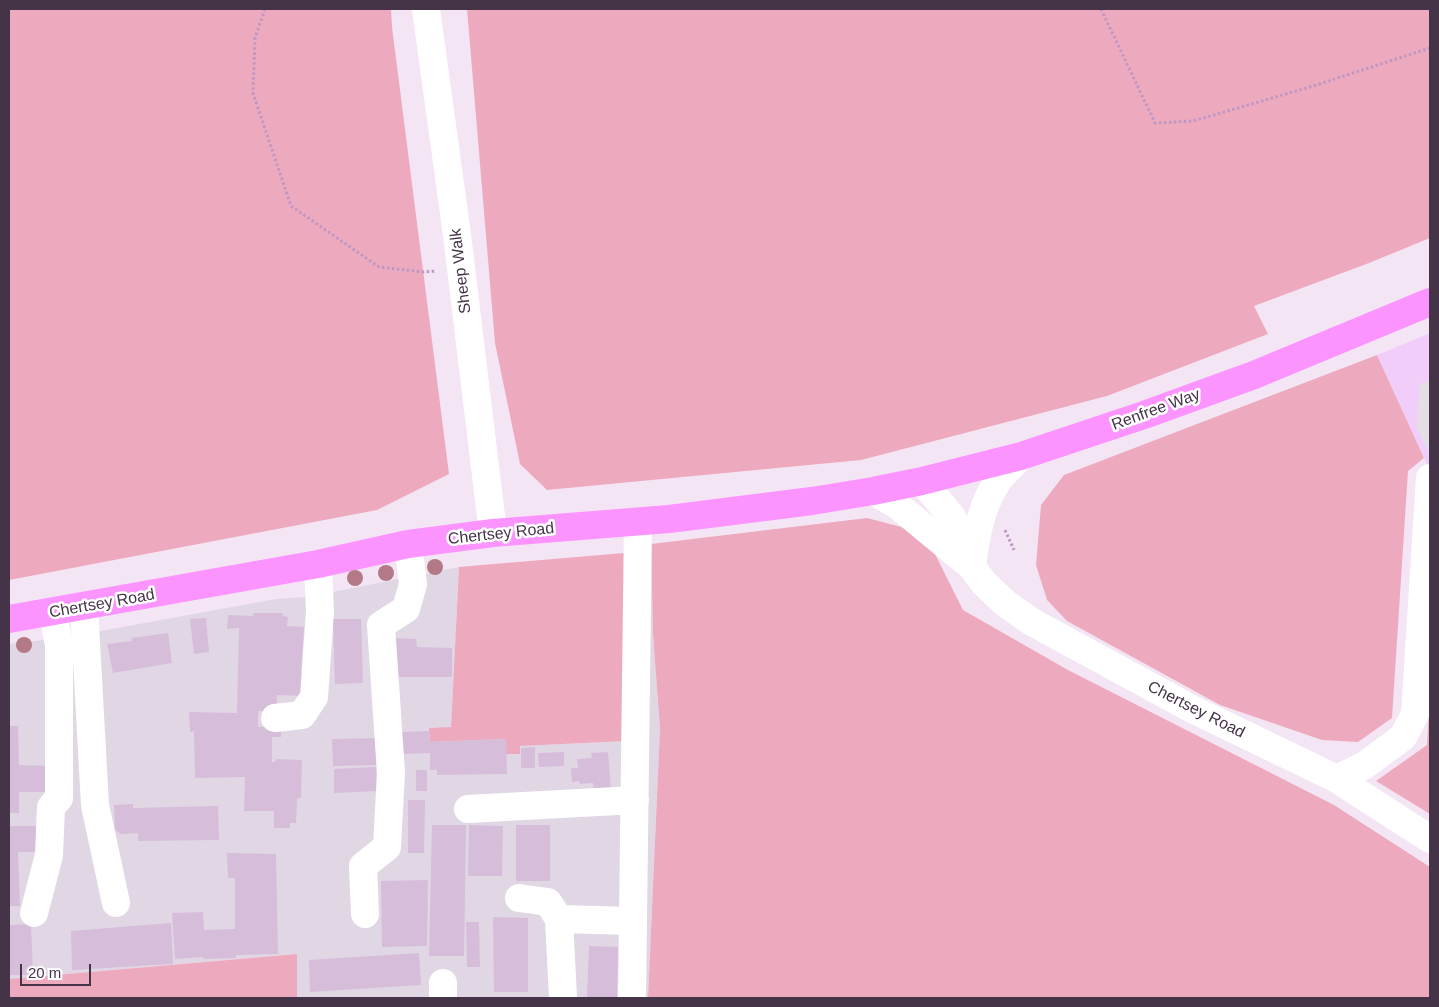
<!DOCTYPE html>
<html>
<head>
<meta charset="utf-8">
<style>
  body { margin:0 }
  #map { position:relative; width:1439px; height:1007px; overflow:hidden; background:#f4e5f4; font-family:Arial,sans-serif }
  canvas { display:block }
  .frame { position:absolute; inset:0; border:10px solid #453448; pointer-events:none }
  .scale { position:absolute; left:20px; top:964px; width:71px; height:22px; box-sizing:border-box; border:2px solid #453448; border-top:0; padding-left:6px; font-size:15px; line-height:18px; white-space:nowrap; color:#453448; -webkit-text-stroke:4px #fff; paint-order:stroke }
</style>
</head>
<body>
<div id="map">
<canvas width="1439" height="1007"></canvas>
<div class="frame"></div>
<div class="scale">20 m</div>
</div>
<script>
const context = document.querySelector('canvas').getContext('2d');
context.lineJoin = 'round';
function fill(path, color) { context.fillStyle = color; context.fill(path, 'evenodd'); }
function strokePath(path, color, width, dash) { context.strokeStyle = color; context.lineWidth = width; context.lineCap = dash ? 'butt' : 'round'; context.setLineDash(dash || []); context.stroke(path); }
function drawText(font, color, halo, rows, align = 'center') {
  context.font = font + ' Arial,sans-serif'; context.lineWidth = 5; context.setLineDash([]); context.textBaseline = 'middle'; context.strokeStyle = halo; context.fillStyle = color; for (const [text, x, y, turn = 0] of rows) {
    context.save(); context.translate(x, y); context.rotate((+turn || 0) * Math.PI / 180); context.textAlign = isNaN(turn) ? turn : align; if (halo) context.strokeText(text, 0, 0); context.fillText(text, 0, 0); context.restore();
  }
}
fill(new Path2D(`
  M 1430,333 L 1430,471 L 1377,355 Z`), '#f1cef9');
fill(new Path2D(`
  M 651,544 L 653,634 L 660,729 L 648,998 L 297,998 L 297,954 L 9,979 L 9,644 L 68,637 L 276,599 L 307,597 L 459,567 L 451,727 L 506,739 L 519,746 L 627,741 Z`), '#e1d7e4');
fill(new Path2D(`
  M 9,9 L 391,9 L 392,27 L 449,474 L 377,510 L 9,580 Z
  M 467,9 L 1430,9 L 1430,238 L 1369,263 L 1254,306 L 1268,334 L 1107,396 L 861,460 L 547,490 L 520,464 L 495,343 Z
  M 1377,355 L 1424,458 L 1408,471 L 1392,718 L 1358,742 L 1322,740 L 1220,705 L 1067,621 L 1047,600 L 1036,565 L 1041,505 L 1064,475 Z
  M 867,518 L 909,529 L 935,554 L 963,610 L 1068,670 L 1334,805 L 1430,867 L 1430,998 L 648,998 L 660,729 L 653,634 L 651,544 Z
  M 624,553 L 627,741 L 520,746 L 520,754 L 506,754 L 506,739 L 430,742 L 429,728 L 451,727 L 459,567 Z
  M 1430,696 L 1430,814 L 1376,781 L 1427,745 Z
  M 297,954 L 297,998 L 9,998 L 9,979 Z`), '#edaabe');
fill(new Path2D(`
  M 1430,381 L 1430,455 L 1417,427 L 1420,384 Z`), '#e4dee5');
fill(new Path2D(`
  M 253,613 L 283,613 L 283,616 L 288,617 L 287,626 L 304,627 L 301,672 L 306,672 L 305,696 L 277,695 L 276,711 L 258,711 L 258,727 L 281,727 L 281,737 L 272,737 L 272,762 L 275,762 L 276,759 L 302,760 L 301,798 L 297,799 L 296,823 L 290,823 L 290,828 L 274,828 L 274,811 L 244,811 L 245,777 L 195,778 L 194,731 L 190,732 L 189,712 L 237,713 L 239,628 L 227,629 L 228,615 L 253,616 Z
  M 206,618 L 209,652 L 194,654 L 190,619 Z
  M 333,619 L 361,619 L 363,683 L 335,684 Z
  M 168,633 L 172,663 L 113,673 L 107,644 L 132,641 L 131,638 Z
  M 393,638 L 416,639 L 417,647 L 452,648 L 452,677 L 392,677 Z
  M 9,726 L 18,726 L 19,765 L 51,766 L 51,792 L 19,792 L 19,813 L 9,813 Z
  M 429,731 L 430,742 L 506,739 L 507,774 L 437,775 L 437,770 L 430,770 L 430,753 L 402,754 L 401,732 Z
  M 379,738 L 380,765 L 333,766 L 332,739 Z
  M 535,747 L 535,768 L 521,768 L 521,748 Z
  M 564,752 L 564,766 L 539,767 L 538,753 Z
  M 608,752 L 611,790 L 594,791 L 593,783 L 580,784 L 579,781 L 572,782 L 571,768 L 578,768 L 577,759 L 592,758 L 591,753 Z
  M 376,767 L 377,791 L 334,793 L 334,769 Z
  M 416,770 L 427,770 L 427,791 L 416,791 Z
  M 408,800 L 425,800 L 424,853 L 408,853 Z
  M 133,804 L 133,808 L 218,806 L 219,840 L 138,841 L 138,833 L 121,834 L 115,830 L 114,805 Z
  M 432,825 L 466,825 L 464,956 L 429,956 Z
  M 469,825 L 503,826 L 502,876 L 468,876 Z
  M 516,825 L 550,825 L 550,881 L 516,881 Z
  M 9,826 L 42,826 L 42,852 L 18,852 L 20,906 L 9,906 Z
  M 227,853 L 276,854 L 278,954 L 236,955 L 236,958 L 204,959 L 203,957 L 175,959 L 172,913 L 203,912 L 204,930 L 235,929 L 235,878 L 228,878 Z
  M 428,880 L 427,946 L 382,947 L 381,881 Z
  M 493,917 L 528,918 L 528,992 L 494,992 Z
  M 466,922 L 479,922 L 480,967 L 467,967 Z
  M 171,923 L 173,964 L 72,970 L 71,931 Z
  M 31,924 L 33,975 L 9,975 L 9,925 Z
  M 589,946 L 618,947 L 617,998 L 587,998 Z
  M 419,953 L 421,985 L 310,992 L 309,960 Z`), '#d6bdda');
strokePath(new Path2D(`
  M 265,9 L 255,38 L 253,93 L 291,206 L 379,267 L 424,272 L 436,271
  M 1101,9 L 1155,123 L 1193,121 L 1310,87 L 1430,48
  M 1005,530 L 1014,550`), '#bf97c4', 3, [2.5, 2.5]);
strokePath(new Path2D(`
  M 426,9 L 457,235 L 493,533
  M 922,481 L 952,517 L 972,567 L 984,583 L 1005,603 L 1032,622 L 1192,709 L 1337,779 L 1430,839
  M 873,491 L 897,505 L 971,566
  M 972,566 C 976,535 981,505 999,479 C 1006,471 1014,463 1021,456
  M 84,607 L 95,805 L 116,903
  M 275,718 L 302,715 L 314,697 L 320,611 L 318,564
  M 1337,779 L 1365,765 L 1403,737 L 1415,714 L 1430,478
  M 468,809 L 635,800
  M 519,898 L 548,902 L 559,919
  M 34,913 L 49,855 L 51,807 L 59,798 L 59,645 L 53,613
  M 365,914 L 363,866 L 387,847 L 391,773 L 381,625 L 406,609 L 413,584 L 408,544
  M 443,983 L 443,998
  M 563,998 L 559,919 L 633,921
  M 632,998 L 638,522`), '#fff', 28);
strokePath(new Path2D(`
  M 9,619 L 318,564 L 408,544 L 493,533 L 669,519 L 812,501 L 873,491 L 922,481 L 1021,456 L 1144,415 L 1254,375 L 1430,302`), '#fb94ff', 28);
context.fillStyle = '#b47987';
for (const [x, y] of [
  [435,567],
  [386,573],
  [355,578],
  [24,645]
]) { context.beginPath(); context.arc(x, y, 8, 0, 2 * Math.PI); context.fill(); }
drawText('16px', '#453448', '#fff', [
  ["Sheep Walk",461,271,-97],
  ["Renfree Way",1156,410,-20],
  ["Chertsey Road",501,534,-6],
  ["Chertsey Road",102,604,-10],
  ["Chertsey Road",1196,710,27]
]);
</script>
</body>
</html>
